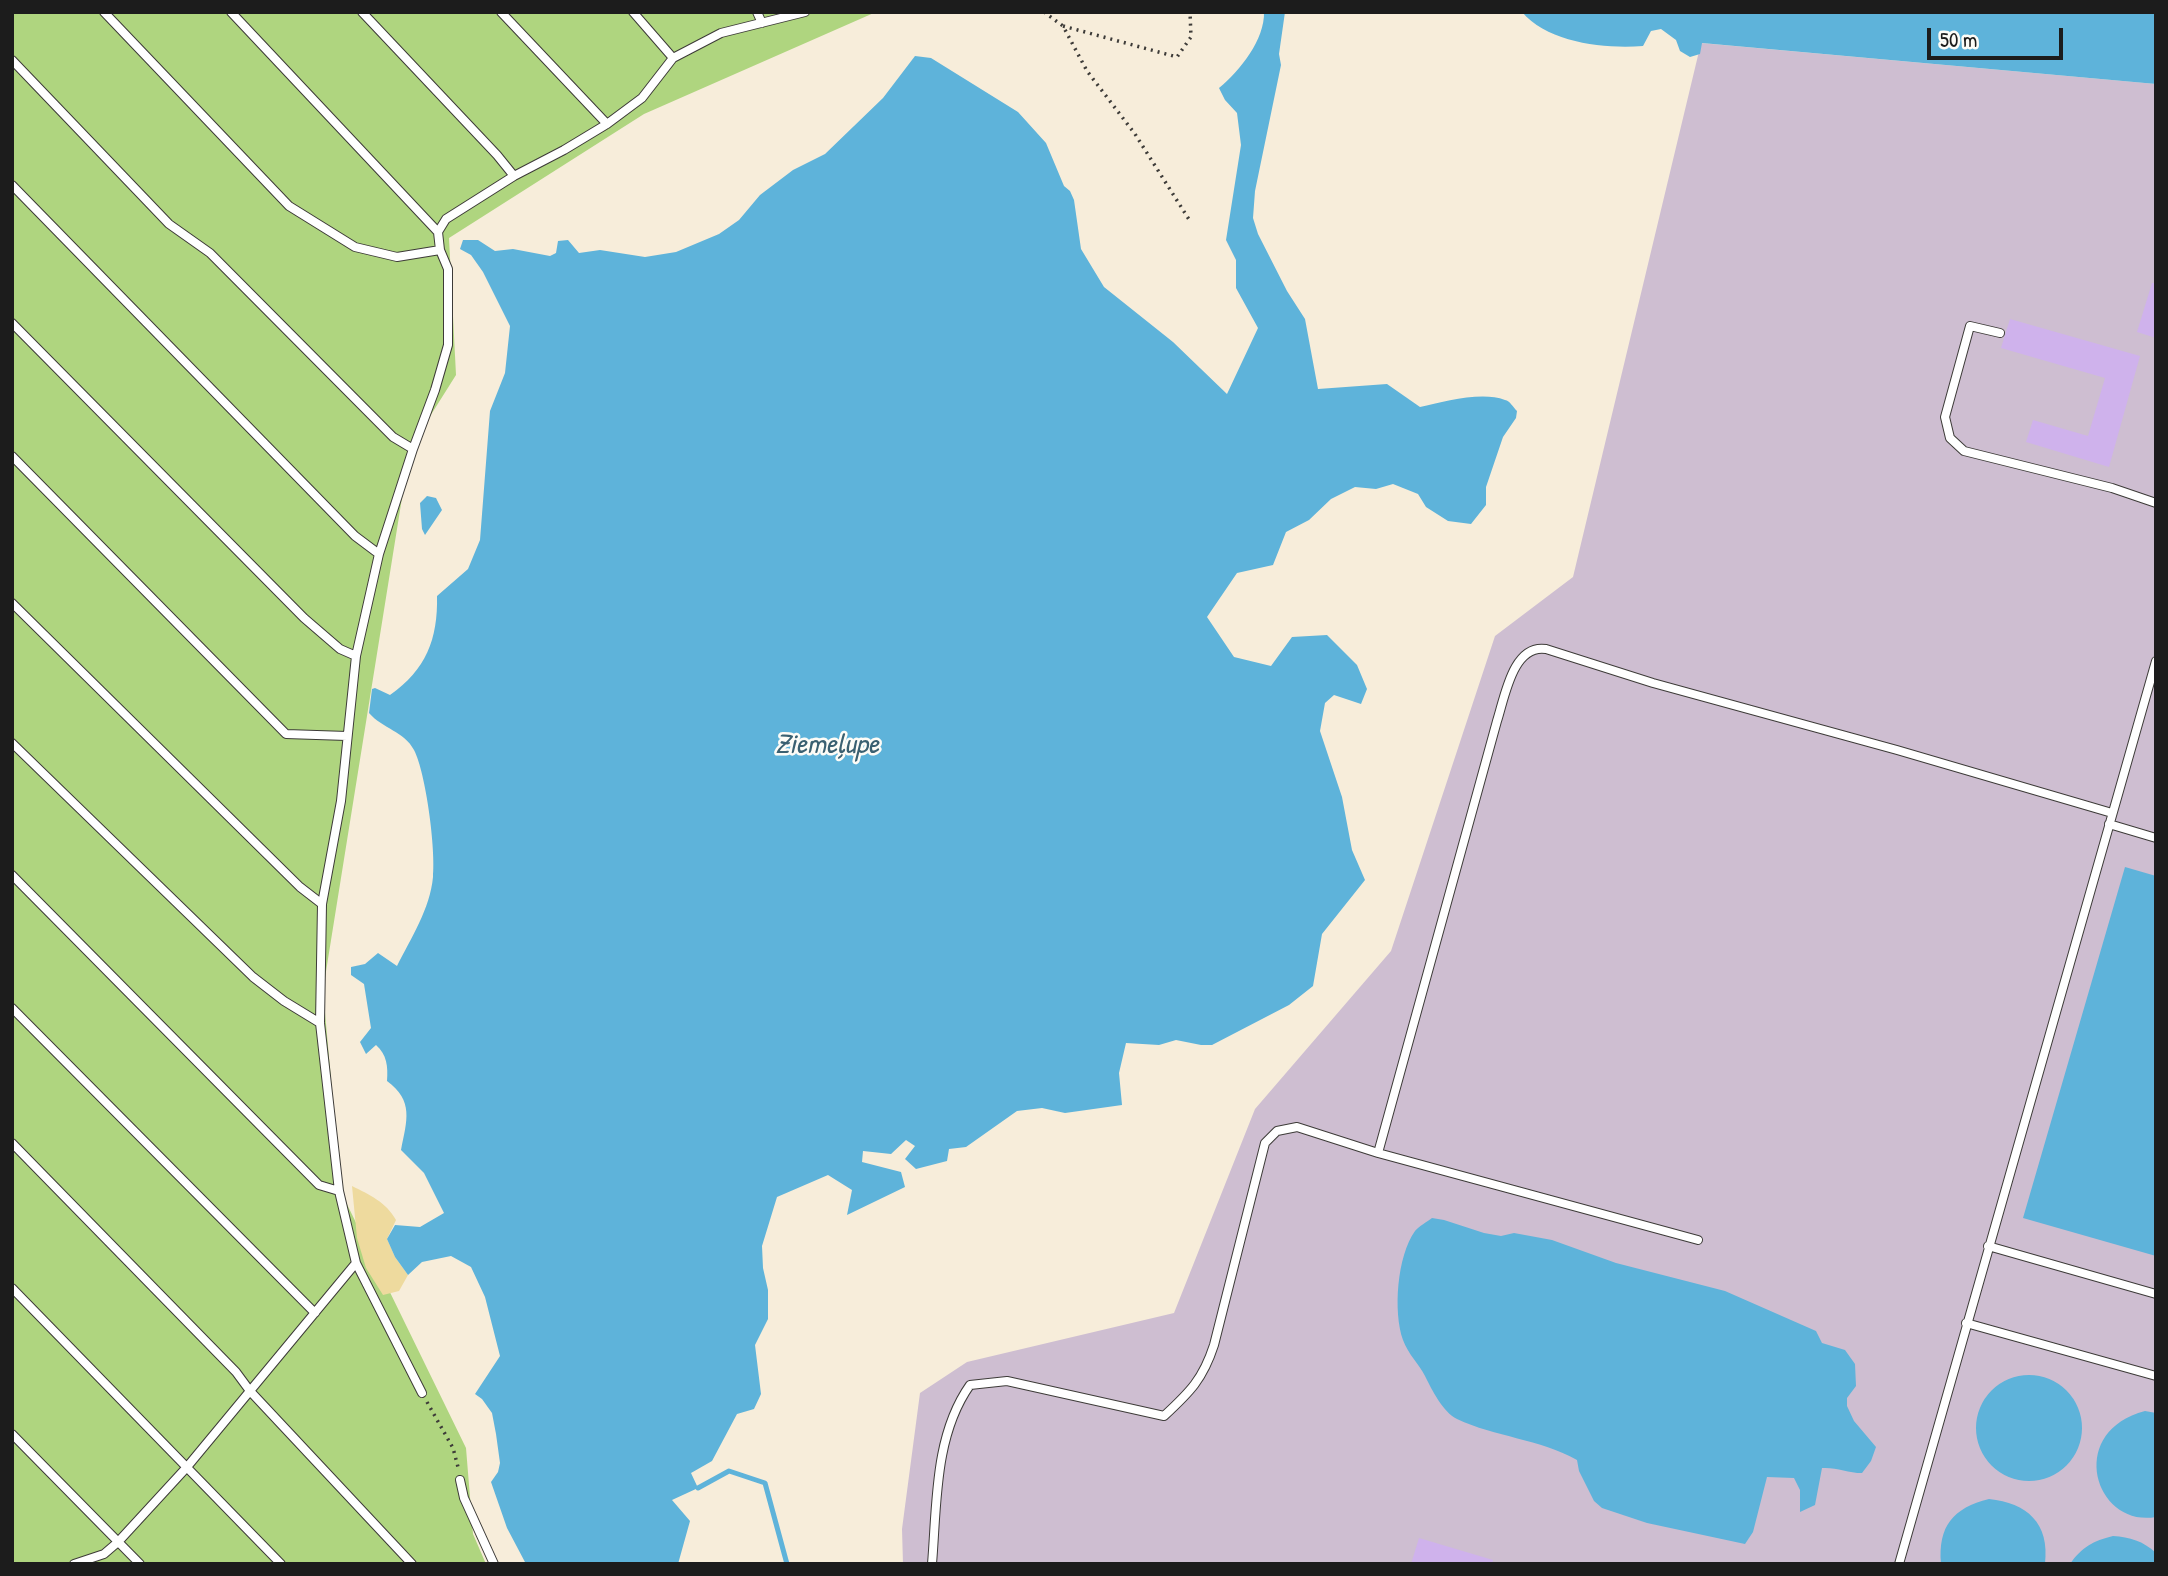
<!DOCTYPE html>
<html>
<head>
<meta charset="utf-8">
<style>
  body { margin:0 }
  #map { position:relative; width:2168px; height:1576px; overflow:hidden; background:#f7edda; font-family:"Patrick Hand",sans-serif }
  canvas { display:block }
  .frame { position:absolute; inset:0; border:14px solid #1c1c1c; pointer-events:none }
  .scale { position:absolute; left:1927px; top:28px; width:136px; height:32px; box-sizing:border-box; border:4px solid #1c1c1c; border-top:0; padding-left:9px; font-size:21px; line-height:24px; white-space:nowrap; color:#1c1c1c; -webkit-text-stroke:5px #fdfcf7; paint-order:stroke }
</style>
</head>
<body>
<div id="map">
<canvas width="2168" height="1576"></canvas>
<div class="frame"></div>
<div class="scale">50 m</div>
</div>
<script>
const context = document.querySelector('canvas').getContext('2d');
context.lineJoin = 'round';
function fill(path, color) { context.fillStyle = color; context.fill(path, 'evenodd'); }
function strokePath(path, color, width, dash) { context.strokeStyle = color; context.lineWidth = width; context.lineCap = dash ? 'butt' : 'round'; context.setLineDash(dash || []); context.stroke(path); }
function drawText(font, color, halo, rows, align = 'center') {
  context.font = font + ' "Patrick Hand",sans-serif'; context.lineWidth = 5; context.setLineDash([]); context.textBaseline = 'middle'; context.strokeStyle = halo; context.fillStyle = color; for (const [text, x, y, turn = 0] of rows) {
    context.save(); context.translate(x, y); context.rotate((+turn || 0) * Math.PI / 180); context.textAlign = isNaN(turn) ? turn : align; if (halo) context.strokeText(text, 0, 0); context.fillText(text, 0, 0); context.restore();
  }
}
fill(new Path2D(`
  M 1701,43 L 2156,84 L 2156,1564 L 903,1564 L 902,1529 L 920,1393 L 967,1362 L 1174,1313 L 1255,1109 L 1391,951 L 1495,636 L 1573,577 Z`), '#cebed1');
fill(new Path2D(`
  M 12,12 L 876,12 L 644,114 L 449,238 L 456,375 L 410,448 L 323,990 L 341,1192 L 466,1448 L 473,1534 L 486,1564 L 12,1564 Z`), '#afd57f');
fill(new Path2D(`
  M 352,1186 C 370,1195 386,1202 396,1220 L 387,1239 L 395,1257 L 408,1275 L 399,1291 L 383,1295 L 366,1268 L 357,1238 Z`), '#eeda9e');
fill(new Path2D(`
  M 1264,12 L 1285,12 L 1279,54 L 1281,65 L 1255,191 L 1253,218 L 1258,234 L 1287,291 L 1305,319 L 1318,389 L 1387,384 L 1420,407 C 1444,402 1481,391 1505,400 C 1510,401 1513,407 1517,411 L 1516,418 L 1503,437 L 1486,487 L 1486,505 L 1471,524 L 1448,521 L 1426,507 L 1418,494 L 1393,484 L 1376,489 L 1355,487 L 1331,499 L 1309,520 L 1286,532 L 1273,565 L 1237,573 L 1207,617 L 1234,657 L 1271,666 L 1292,637 L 1327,635 L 1357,665 L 1367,689 L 1361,704 L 1334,695 L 1325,703 L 1320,731 L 1342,797 L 1352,850 L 1365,880 L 1322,934 L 1313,986 L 1289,1005 L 1212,1045 L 1201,1045 L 1176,1040 L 1159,1045 L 1126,1043 L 1119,1073 L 1122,1105 L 1065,1113 L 1042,1108 L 1017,1111 L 966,1147 L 949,1149 L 947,1161 L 916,1169 L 905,1159 L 915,1146 L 906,1140 L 891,1154 L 863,1151 L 862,1162 L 901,1172 L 905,1187 L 847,1215 L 852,1190 L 828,1175 L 777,1197 L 762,1246 L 763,1268 L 768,1290 L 768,1319 L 755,1345 L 761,1394 L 754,1409 L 737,1414 L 712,1461 L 691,1473 L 698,1488 L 672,1500 L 690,1521 L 678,1564 L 526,1564 L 507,1528 L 491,1482 L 498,1472 L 500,1463 L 496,1434 L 492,1413 L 482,1399 L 475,1394 L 500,1356 L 485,1297 L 471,1267 L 451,1256 L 422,1262 L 408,1275 L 395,1257 L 387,1239 L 395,1225 L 420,1227 L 444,1213 L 424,1173 L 401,1150 C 407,1120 414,1101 387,1081 C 388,1066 387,1055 376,1045 L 366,1054 L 360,1042 L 371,1028 L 364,984 L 351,975 L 351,967 L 365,964 L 378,953 L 397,966 C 411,938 430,909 433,877 C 436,850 426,773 414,750 C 404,731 383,729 369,713 L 372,689 L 375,688 L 390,695 C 426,670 438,639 437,596 L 468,569 L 480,540 L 490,411 L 505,373 L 510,326 L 483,272 L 471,255 L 460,249 L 463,240 L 478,240 L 495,251 L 513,249 L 550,256 L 556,253 L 558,241 L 568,240 L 579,253 L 600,250 L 645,257 L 676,252 L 719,234 L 739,220 L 760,195 L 793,170 L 825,154 L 883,98 L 915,56 L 931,58 L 1018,112 L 1046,143 L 1064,186 L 1070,191 L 1074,200 L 1081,249 L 1104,287 L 1173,342 L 1227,394 L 1258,328 L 1236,288 L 1236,260 L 1226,240 L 1241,145 L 1237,113 L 1225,100 L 1219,88 C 1240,71 1265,39 1264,12 Z
  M 1522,12 L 2156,12 L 2156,84 L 1702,43 L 1700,54 L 1690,57 L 1680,51 L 1676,40 L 1661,29 L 1651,31 L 1643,46 C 1605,49 1548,43 1522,12 Z
  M 427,496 L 436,498 L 442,510 L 425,535 L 422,529 L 420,503 Z
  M 2125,867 L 2156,876 L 2156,1256 L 2023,1218 Z
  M 1432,1218 L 1444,1220 L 1484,1233 L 1501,1236 L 1514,1233 L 1552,1240 L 1616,1263 L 1725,1291 L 1816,1331 L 1822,1343 L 1845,1350 L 1855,1364 L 1856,1386 L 1847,1398 L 1847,1406 L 1854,1421 L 1876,1447 L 1871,1461 L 1862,1473 C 1848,1473 1836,1467 1822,1468 L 1815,1505 L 1800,1512 L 1800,1490 L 1794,1478 L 1767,1477 L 1753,1532 L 1745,1544 L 1647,1523 L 1602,1508 L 1594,1501 L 1579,1471 L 1577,1460 C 1540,1439 1495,1437 1457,1419 C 1443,1412 1432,1390 1425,1376 C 1419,1364 1408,1354 1403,1340 C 1393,1312 1397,1256 1415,1231 C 1419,1226 1427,1222 1432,1218 Z
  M1976 1428a53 53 0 1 1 106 0a53 53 0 1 1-106 0Z
  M 2145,1411 L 2156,1413 L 2156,1517 C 2095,1528 2065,1432 2145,1411 Z
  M 1989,1499 C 2027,1503 2050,1523 2045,1564 L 1941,1564 C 1938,1526 1953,1508 1989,1499 Z
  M 2113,1536 C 2130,1537 2143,1541 2156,1553 L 2156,1564 L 2070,1564 C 2082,1547 2093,1541 2113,1536 Z`), '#5eb3da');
strokePath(new Path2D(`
  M 698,1488 L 729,1471 L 765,1483 L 787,1564`), '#5eb3da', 5);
fill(new Path2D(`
  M 2152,283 L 2156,283 L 2156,338 L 2137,332 Z
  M 2010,319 L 2140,356 L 2109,467 L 2026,442 L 2033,420 L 2088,436 L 2105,378 L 2001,348 Z
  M 1419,1538 L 1493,1560 L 1492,1564 L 1411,1564 Z`), '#cfb2ec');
const lane = new Path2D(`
  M 104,12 L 289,206 L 355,247 L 397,257 L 440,250
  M 231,12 L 438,232
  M 362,12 L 497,155 L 514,176
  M 501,12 L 607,124
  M 633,12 L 673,58
  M 757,12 L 762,23
  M 12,60 L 169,224 L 210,253 L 393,437 L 413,449
  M 12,185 L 355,536 L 379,554
  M 12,323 L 304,618 L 340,649 L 356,656
  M 2000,333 L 1970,326 L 1945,417 L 1950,438 L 1964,451 L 2112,488 L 2156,503
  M 12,456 L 286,734 L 347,736
  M 12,603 L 300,887 L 322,904
  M 12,743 L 253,977 L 284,1001 L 320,1023
  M 2109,824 L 2156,838
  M 12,875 L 319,1185 L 339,1191
  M 12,1008 L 315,1313
  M 12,1143 L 236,1372 L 250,1391 L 412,1564
  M 1378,1153 L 1497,721 C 1505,696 1513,644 1546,649 L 1653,683 L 1897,750 L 2112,813
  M 1988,1246 L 2156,1294
  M 12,1288 L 281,1564
  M 1966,1323 L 2156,1376
  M 422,1393 L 356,1263 L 339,1191 L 320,1023 L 322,904 L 341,801 L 356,656 L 379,554 L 413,449 L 435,390 L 448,345 L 448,269 L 440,250 L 438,232 L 446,219 L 514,176 L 564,150 L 607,124 L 642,98 L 673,58 L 721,33 L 805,12
  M 12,1434 L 140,1564
  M 460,1480 L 464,1498 L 494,1564
  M 74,1564 L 104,1554 L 118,1542 L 187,1467 L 356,1263
  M 932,1564 C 937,1505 934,1436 970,1385 L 1007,1381 L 1164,1416 C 1190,1392 1203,1379 1214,1345 L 1265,1143 L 1277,1131 L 1297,1127 L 1378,1153 L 1698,1240
  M 1899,1564 L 2156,661`);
strokePath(lane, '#3d3b38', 10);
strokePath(new Path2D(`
  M 1044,12 L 1063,26 L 1087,71 L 1135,134 L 1190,221
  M 1063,26 L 1177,57 L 1191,37 L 1190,12
  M 427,1402 L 453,1448 L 458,1467`), '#3d3b38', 3.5, [2, 5]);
strokePath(lane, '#fff', 8);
drawText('italic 28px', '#3a6071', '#fdfcf7', [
  ["Ziemeļupe",827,746]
]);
</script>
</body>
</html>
